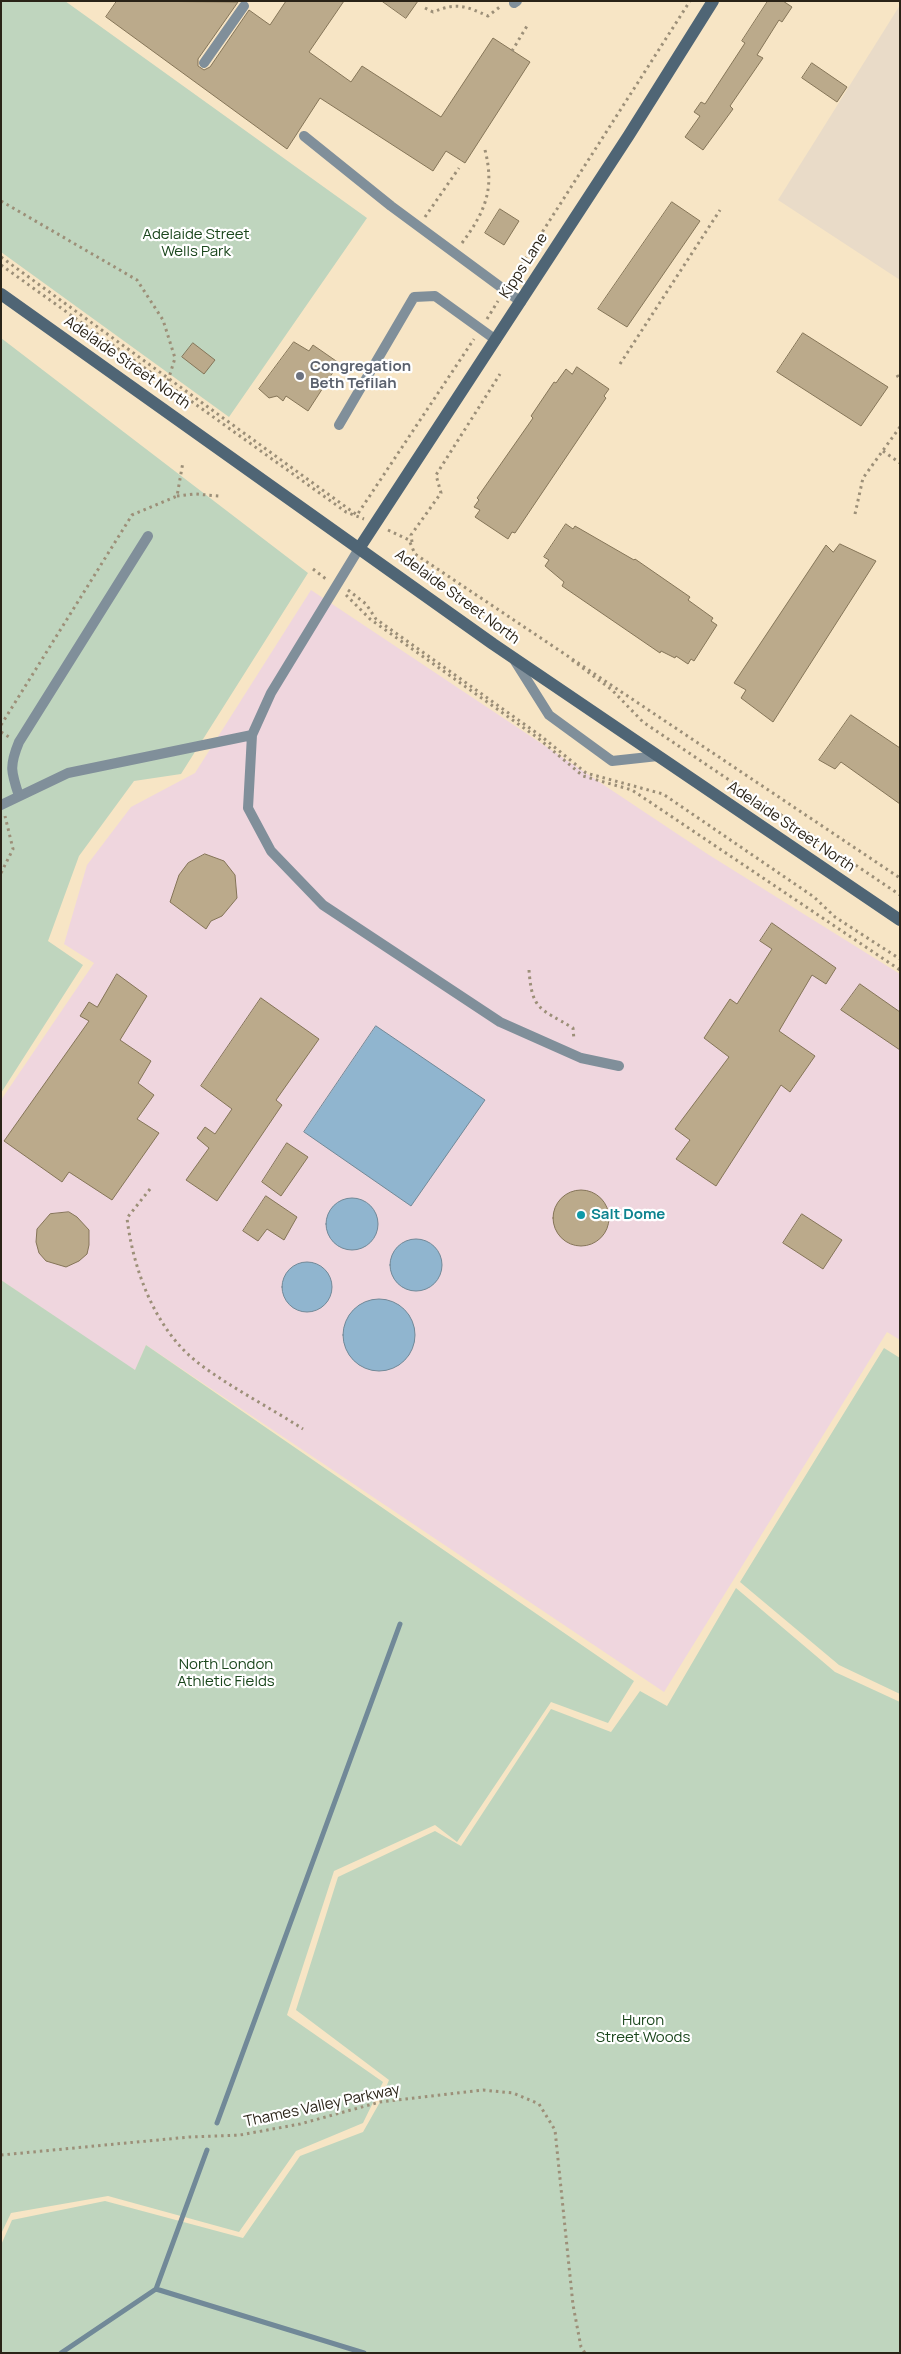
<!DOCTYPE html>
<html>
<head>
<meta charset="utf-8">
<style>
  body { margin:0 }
  #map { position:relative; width:901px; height:2354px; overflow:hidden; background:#f7e5c5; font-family:Manrope,sans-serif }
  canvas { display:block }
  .frame { position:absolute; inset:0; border:2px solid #2a2317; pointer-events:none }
</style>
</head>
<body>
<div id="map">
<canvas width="901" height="2354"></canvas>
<div class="frame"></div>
</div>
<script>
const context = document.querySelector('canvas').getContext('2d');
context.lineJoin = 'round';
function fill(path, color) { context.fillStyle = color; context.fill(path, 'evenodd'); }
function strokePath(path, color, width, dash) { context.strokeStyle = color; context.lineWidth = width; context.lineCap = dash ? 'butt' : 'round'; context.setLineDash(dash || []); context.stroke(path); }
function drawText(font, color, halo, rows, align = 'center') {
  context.font = font + ' Manrope,sans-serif'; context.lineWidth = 4.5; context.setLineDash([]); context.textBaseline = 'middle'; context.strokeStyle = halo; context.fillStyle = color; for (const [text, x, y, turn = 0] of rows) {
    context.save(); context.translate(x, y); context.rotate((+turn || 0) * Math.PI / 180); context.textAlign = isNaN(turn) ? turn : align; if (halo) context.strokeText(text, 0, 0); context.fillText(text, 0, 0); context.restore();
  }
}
fill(new Path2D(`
  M 311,590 L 709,855 L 900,974 L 900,1340 L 887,1332 L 664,1692 L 146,1345 L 135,1371 L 1,1280 L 1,1100 L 94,963 L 64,944 L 87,865 L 131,807 L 195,773 Z`), '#efd6de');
fill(new Path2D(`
  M 900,5 L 900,280 L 778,200 Z`), '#e9dbc8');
fill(new Path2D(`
  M 1,1 L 65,1 L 367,218 L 229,417 L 1,252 Z
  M 1,338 L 308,573 L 181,774 L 134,781 L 79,856 L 48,941 L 83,965 L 1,1093 Z
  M 1,1280 L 135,1370 L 146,1345 L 634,1681 L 608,1723 L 551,1702 L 457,1842 L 435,1825 L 334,1871 L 287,2015 L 383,2082 L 363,2123 L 296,2151 L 239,2232 L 108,2196 L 11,2213 L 1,2234 Z
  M 884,1348 L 900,1358 L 900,1694 L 839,1665 L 740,1582 Z
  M 736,1588 L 835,1672 L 900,1702 L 900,2353 L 1,2353 L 1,2245 L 12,2220 L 105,2201 L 243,2238 L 300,2156 L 363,2132 L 380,2102 L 389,2080 L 296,2010 L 338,1877 L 435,1831 L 461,1846 L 551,1709 L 611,1732 L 640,1691 L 667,1706 Z`), '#bfd5be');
const water = new Path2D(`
  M 376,1026 L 485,1100 L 411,1206 L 304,1132 Z
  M326 1224a26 26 0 1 1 52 0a26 26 0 1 1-52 0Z
  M390 1265a26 26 0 1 1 52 0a26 26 0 1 1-52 0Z
  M282 1287a25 25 0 1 1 50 0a25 25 0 1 1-50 0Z
  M343 1335a36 36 0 1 1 72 0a36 36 0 1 1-72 0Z`);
fill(water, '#90b5cf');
strokePath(water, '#718998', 1);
strokePath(new Path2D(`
  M 217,2123 L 400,1624
  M 156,2289 L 364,2353
  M 61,2353 L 156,2289 L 207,2150`), '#718998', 5);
const building = new Path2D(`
  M 117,1 L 238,2 L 198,59 L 198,66 L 204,70 L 210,67 L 249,10 L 270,25 L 286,1 L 344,1 L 309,52 L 351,82 L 362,66 L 441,117 L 493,38 L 530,62 L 465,163 L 446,151 L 433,171 L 320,98 L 287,149 L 106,17 Z
  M 382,1 L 418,1 L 406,18 Z
  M 768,1 L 783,1 L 792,7 L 782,22 L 779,20 L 757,55 L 763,58 L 730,106 L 733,109 L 703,150 L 685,137 L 700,116 L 694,112 L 701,102 L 705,104 L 745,43 L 742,41 Z
  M 812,63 L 847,87 L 837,102 L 802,78 Z
  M 672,202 L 700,221 L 627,327 L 598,309 Z
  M 500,209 L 519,221 L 504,245 L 485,233 Z
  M 803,333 L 888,387 L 861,426 L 777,372 Z
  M 294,342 L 309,351 L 313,345 L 339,363 L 308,411 L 286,396 L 283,401 L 277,396 L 269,398 L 259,389 Z
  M 193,343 L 215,360 L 204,374 L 182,357 Z
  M 577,367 L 609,389 L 604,396 L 606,398 L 515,533 L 512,532 L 508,539 L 475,517 L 480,510 L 474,507 L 479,500 L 477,498 L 533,418 L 531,416 L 554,382 L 556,383 L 566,369 L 572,374 Z
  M 566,524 L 573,529 L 575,526 L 634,560 L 635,559 L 690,597 L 688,600 L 713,618 L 711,621 L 717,625 L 694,661 L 691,659 L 688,664 L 676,656 L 675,658 L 661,651 L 660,653 L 562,586 L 564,582 L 545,566 L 549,560 L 544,557 Z
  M 840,544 L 876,561 L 773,722 L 741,698 L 746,690 L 734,683 L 826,545 L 833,552 Z
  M 851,715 L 900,748 L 900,804 L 841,762 L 835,769 L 819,760 Z
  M 205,854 L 224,861 L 235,875 L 237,898 L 222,916 L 211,921 L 206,929 L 170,902 L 179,875 L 188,863 Z
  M 772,923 L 836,968 L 826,984 L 812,975 L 779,1031 L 815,1056 L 790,1092 L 781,1085 L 716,1186 L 676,1159 L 690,1140 L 675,1129 L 729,1057 L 704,1038 L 730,999 L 737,1004 L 772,949 L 760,941 Z
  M 117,974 L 147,996 L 120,1040 L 151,1061 L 138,1083 L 154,1095 L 137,1119 L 159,1133 L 112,1200 L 69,1172 L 62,1182 L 4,1141 L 89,1021 L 80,1016 L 89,1002 L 97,1007 Z
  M 860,984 L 900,1012 L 900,1050 L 841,1010 Z
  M 261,998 L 319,1039 L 276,1100 L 282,1105 L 217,1201 L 186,1180 L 209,1148 L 197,1138 L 205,1127 L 215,1134 L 232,1109 L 201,1086 Z
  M 287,1143 L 308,1157 L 281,1196 L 262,1182 Z
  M553 1218a28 28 0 1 1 56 0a28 28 0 1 1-56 0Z
  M 266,1196 L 297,1217 L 284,1240 L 267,1229 L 258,1241 L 243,1231 Z
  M 69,1212 L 77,1217 L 89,1230 L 89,1245 L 87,1254 L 79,1261 L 66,1267 L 46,1261 L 39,1253 L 36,1242 L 37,1229 L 50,1214 Z
  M 802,1214 L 842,1240 L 823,1269 L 783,1243 Z`);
fill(building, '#bbaa8b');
strokePath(building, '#857558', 1);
strokePath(new Path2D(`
  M 425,8 L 433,12 C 457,2 465,6 488,16 L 501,6
  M 512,51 L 527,26
  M 1,201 L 137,280 L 163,320 L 175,358 L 167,384
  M 425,217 L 459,168
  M 462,243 C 485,212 495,189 485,150
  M 1,257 L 357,515 L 474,339
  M 1,265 L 346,512 L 364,519
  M 511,281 L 690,1
  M 487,319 L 498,301
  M 620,364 L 720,210
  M 897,375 L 900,380
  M 883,451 L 900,463
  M 177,496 L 195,494 L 219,496
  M 855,514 L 863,478 L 900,427
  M 388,530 L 409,540 L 415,554 L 900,878
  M 412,542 L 411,535 L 441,493 L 436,475 L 500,374
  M 313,569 L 326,579
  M 348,590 L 366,604 L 376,619 L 541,736 L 586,773 L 663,794 L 814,897 L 835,917 L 900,959
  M 346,595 L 370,619 L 538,738 L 583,776 L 632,790 L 900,970
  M 572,660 L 612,690 L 643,722 L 900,895
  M 1,725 L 132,515 L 177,496 L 183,462
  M 1,732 L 9,737
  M 1,873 L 13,849 L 5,816
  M 529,970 C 532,1011 540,1008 573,1028 L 574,1040
  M 150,1189 L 127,1218 C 133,1269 155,1329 197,1362 C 228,1386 269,1407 303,1429
  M 1,2155 L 189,2137 L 240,2135 L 300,2124 L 380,2102 L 483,2090 L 513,2093 L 539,2104 L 555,2130 L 573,2305 L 581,2347 L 585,2353`), '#9c8f78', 3, [2.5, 4]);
strokePath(new Path2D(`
  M 514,3 L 517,1
  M 204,63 L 244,6
  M 304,136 L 391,206 L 521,302
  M 339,425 L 414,297 L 435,296 L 496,340
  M 360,547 L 271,693 L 252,735 L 248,808 L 271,851 L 323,905 L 500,1022 L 581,1058 L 619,1066
  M 515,661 L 549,715 L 612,761 L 658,756
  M 19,796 C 11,772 9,766 19,742 L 148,536
  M 1,805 L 68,773 L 252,735`), '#808f9a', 10);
strokePath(new Path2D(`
  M 1,294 L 493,644 L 900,920
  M 360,547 L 629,135 L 713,1`), '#4f6575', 12);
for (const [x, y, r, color] of [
  [300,376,5,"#6b7280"],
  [581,1215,5,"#0f9aa8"]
]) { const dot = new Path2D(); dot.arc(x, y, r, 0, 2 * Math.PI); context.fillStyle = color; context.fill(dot); strokePath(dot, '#fff', 2); }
drawText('15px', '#1a461c', '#fff', [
  ["Adelaide Street",196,235],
  ["Wells Park",196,252],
  ["North London",226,1665],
  ["Athletic Fields",226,1682],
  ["Huron",643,2021],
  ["Street Woods",643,2038]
]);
drawText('15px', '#2a2317', '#fff', [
  ["Kipps Lane",524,266,-57],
  ["Adelaide Street North",127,363,35],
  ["Adelaide Street North",457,597,36],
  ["Adelaide Street North",791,827,34],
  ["Thames Valley Parkway",322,2106,-12]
]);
drawText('bold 15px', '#5b616d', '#fff', [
  ["Congregation",310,367],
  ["Beth Tefilah",310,384]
], 'left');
drawText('bold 15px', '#0d838f', '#fff', [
  ["Salt Dome",591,1215]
], 'left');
</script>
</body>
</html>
